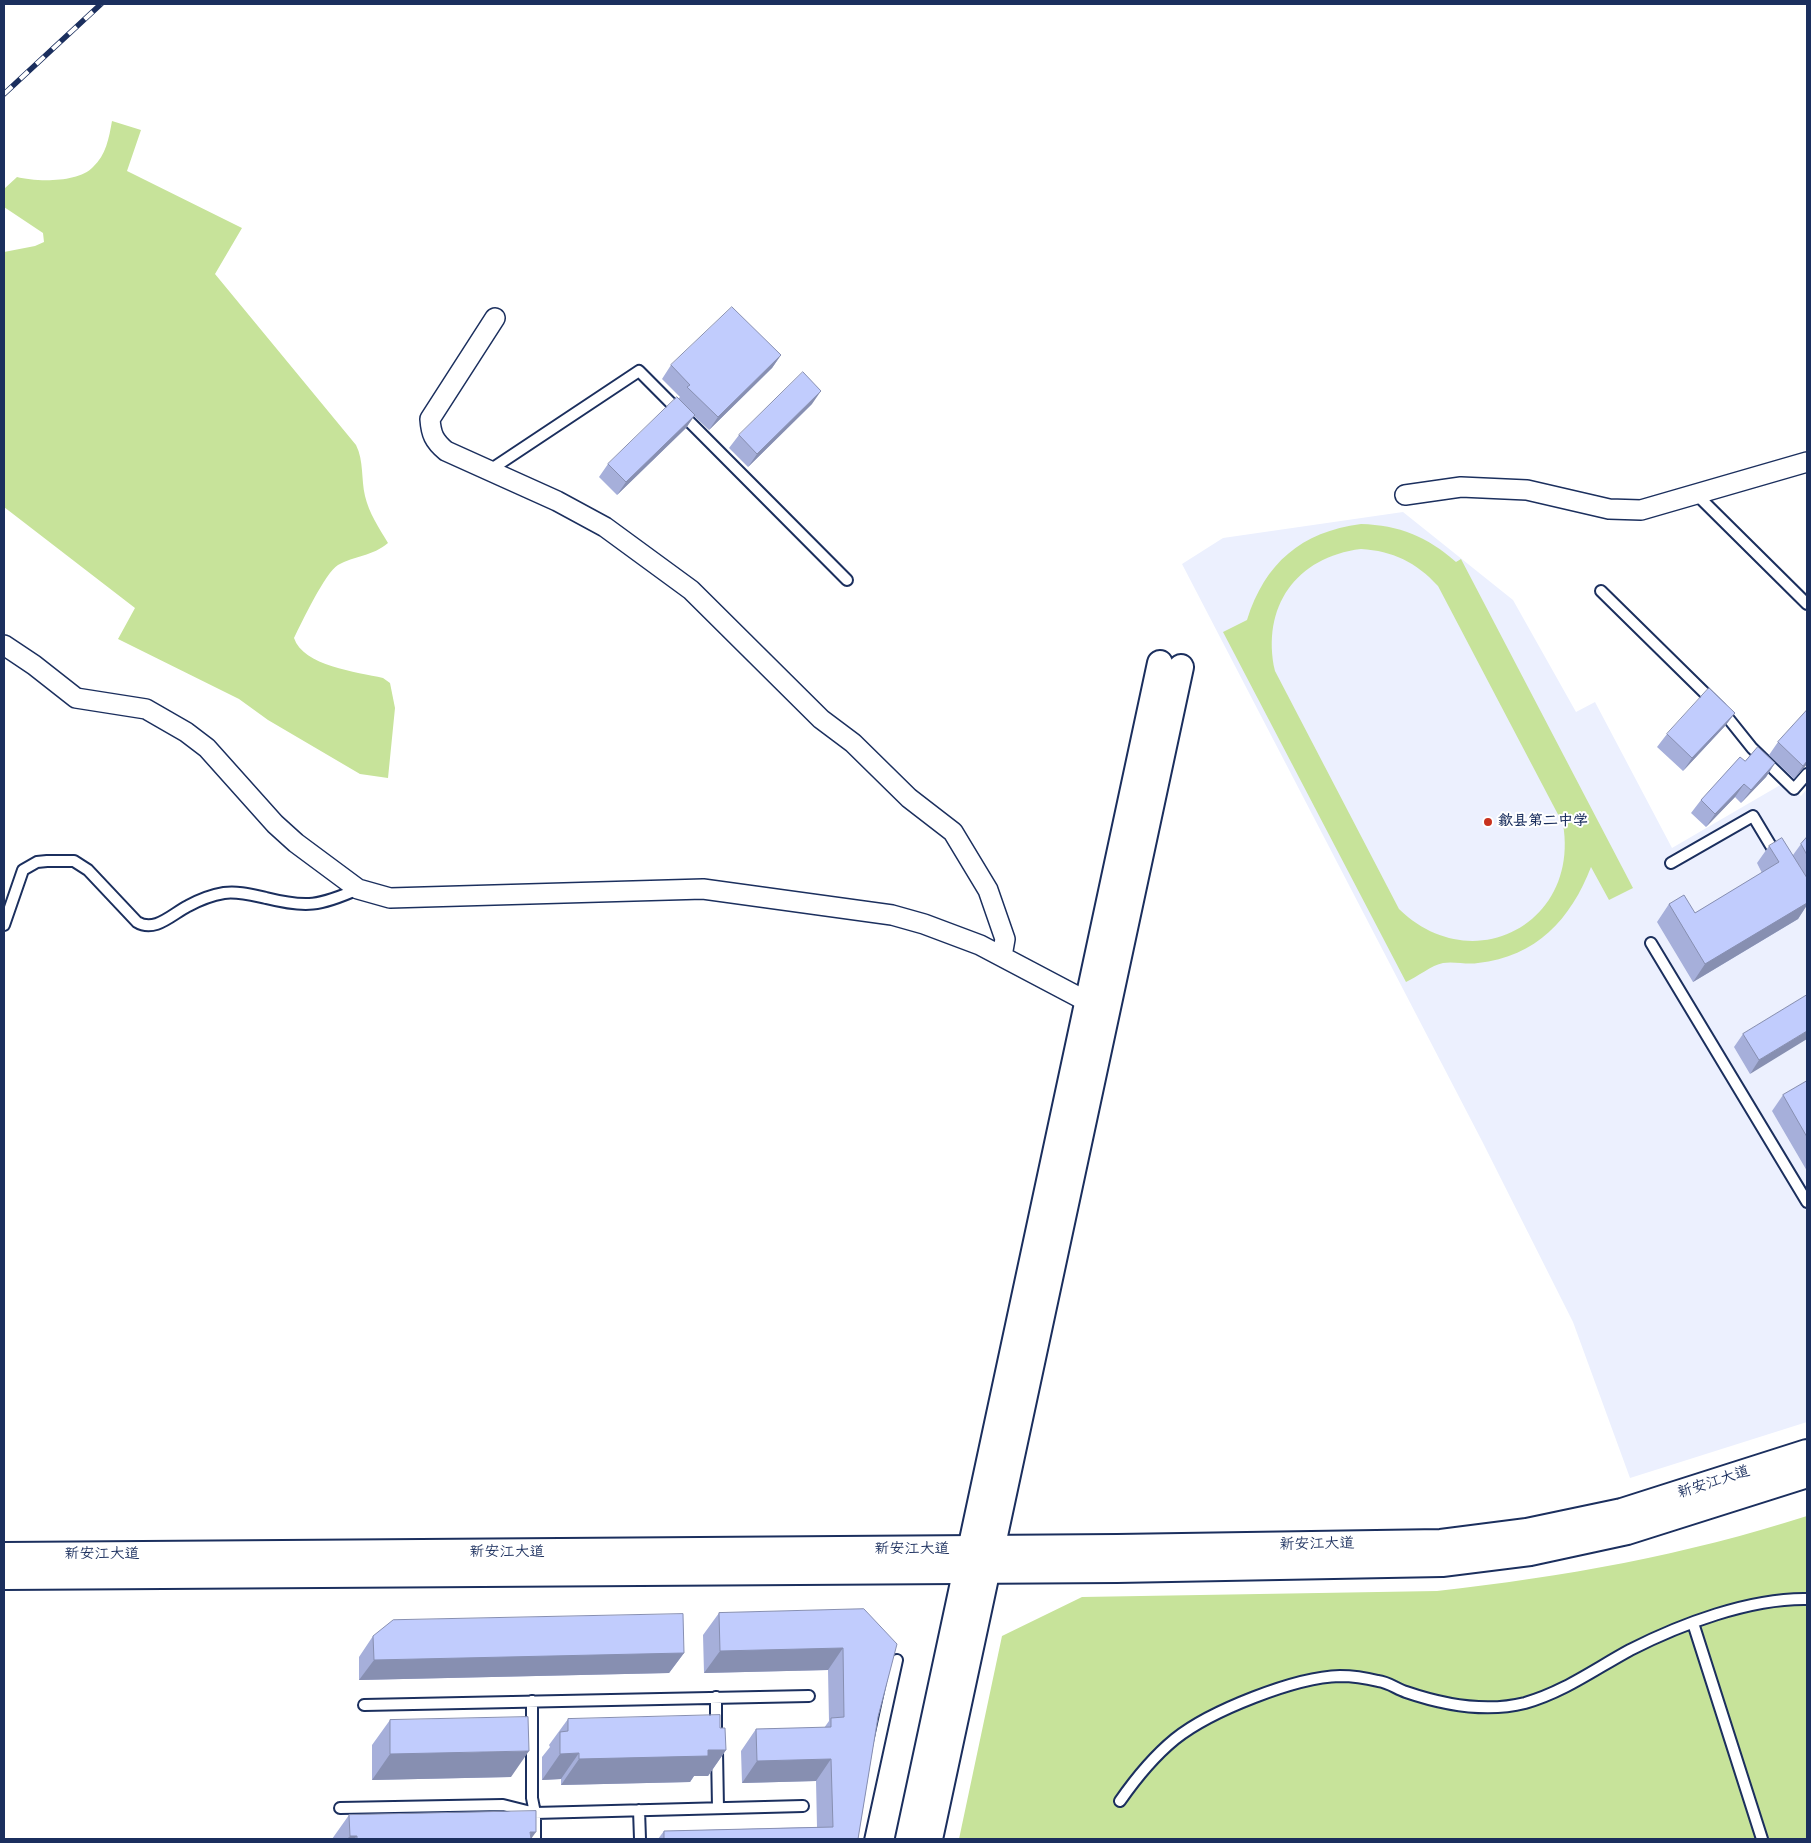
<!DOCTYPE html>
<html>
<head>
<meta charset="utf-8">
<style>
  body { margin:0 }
  #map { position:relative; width:1811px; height:1843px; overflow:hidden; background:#fff; font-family:"Architects Daughter",sans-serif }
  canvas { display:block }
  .frame { position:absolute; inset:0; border:5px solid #1b2f5e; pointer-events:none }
</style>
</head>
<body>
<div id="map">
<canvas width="1811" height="1843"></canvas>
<div class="frame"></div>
</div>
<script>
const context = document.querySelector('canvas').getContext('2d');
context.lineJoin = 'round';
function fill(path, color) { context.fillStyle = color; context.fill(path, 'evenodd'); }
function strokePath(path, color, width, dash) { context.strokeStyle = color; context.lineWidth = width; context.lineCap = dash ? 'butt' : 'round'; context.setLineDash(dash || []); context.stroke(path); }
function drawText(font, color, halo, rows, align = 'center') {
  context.font = font + ' "Architects Daughter","LXGW WenKai TC",sans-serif'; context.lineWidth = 4; context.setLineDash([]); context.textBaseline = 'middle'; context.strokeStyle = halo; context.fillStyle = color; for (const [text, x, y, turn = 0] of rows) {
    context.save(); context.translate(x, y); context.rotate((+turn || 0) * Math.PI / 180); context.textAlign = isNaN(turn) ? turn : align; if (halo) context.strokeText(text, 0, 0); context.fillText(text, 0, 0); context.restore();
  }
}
fill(new Path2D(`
  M 1403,512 L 1513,600 L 1576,712 L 1595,702 L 1672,848 L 1782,784 L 1801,796 L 1807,789 L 1807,1422 L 1630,1478 L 1573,1322 L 1482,1141 L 1182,564 L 1223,538 Z`), '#ecf0fe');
fill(new Path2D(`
  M 112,121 L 141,130 L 127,171 L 242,228 L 215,274 L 356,445 C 364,461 361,479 365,496 C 369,513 379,528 388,543 C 373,556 354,556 338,565 C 325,573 302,622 294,638 C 303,666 357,672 383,678 L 390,683 L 395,708 L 388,778 L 360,774 L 268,720 L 239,699 L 118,639 L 135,608 L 4,507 L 4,252 L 35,246 L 44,242 L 43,233 L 4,207 L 4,189 L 17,177 C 36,182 78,183 93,167 C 106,155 109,138 112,121 Z
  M 1361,524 C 1399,525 1428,537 1456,562 L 1461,559 L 1633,888 L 1609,900 L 1591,867 C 1571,919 1536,957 1478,963 C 1467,965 1454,961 1443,963 C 1432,965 1417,977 1406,982 L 1223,632 L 1247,620 C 1265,563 1301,532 1361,524 ZM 1361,549 C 1393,551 1416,562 1438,586 L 1563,824 C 1580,924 1472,980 1399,909 L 1275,671 C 1261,607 1296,557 1361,549 Z
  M 1807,1516 L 1807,1839 L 959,1839 L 1002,1636 L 1082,1597 L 1437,1591 C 1563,1577 1686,1555 1807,1516 Z`), '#c7e39a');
const service = new Path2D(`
  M 490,470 L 639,371 L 847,580
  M 1696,494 L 1807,604
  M 1601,591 L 1720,708 L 1752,748 L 1794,789 L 1807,774
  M 1671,863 L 1753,816 L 1777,856
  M 4,925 L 23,870 L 37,862 L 47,861 L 74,861 L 88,870 L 137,922 C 155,933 172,914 188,906 C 199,900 212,895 224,893 C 238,891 252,895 266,898 C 306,908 320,906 358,889
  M 1651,943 L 1807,1202
  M 1693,1623 L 1762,1839
  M 716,1697 L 716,1729
  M 532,1701 L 532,1798 L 535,1813 L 535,1839
  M 364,1705 L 809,1696
  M 717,1751 L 718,1808
  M 1120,1801 C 1136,1778 1153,1757 1175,1739 C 1210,1711 1295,1677 1340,1676 C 1352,1676 1366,1678 1378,1681 C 1388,1682 1397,1689 1406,1692 C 1444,1705 1485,1713 1525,1703 C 1564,1692 1595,1669 1630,1650 C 1681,1624 1750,1598 1807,1599
  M 340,1808 L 503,1805 L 535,1813 L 803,1806
  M 639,1810 L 640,1839
  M 858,1839 L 897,1660`);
const minor = new Path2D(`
  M 495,318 L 430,419 C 431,434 434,441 446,451 L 557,501 L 605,527 L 691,590 L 821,719 L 853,743 L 909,798 L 953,832 L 988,890 L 1005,939 L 1002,956
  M 1405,495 L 1461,487 L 1527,490 L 1609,509 L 1641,510 L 1807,462
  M 4,645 L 34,665 L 76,698 L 146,709 L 186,732 L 207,748 L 275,824 L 296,843 L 358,889 L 390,898 L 703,889 L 892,915 L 924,924 L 980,945 L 1088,1002`);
const tertiary = new Path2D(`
  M 908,1839 L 1160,663
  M 930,1839 L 1181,667`);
const secondary = new Path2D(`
  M 4,1556 L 1117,1548 L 1441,1543 L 1527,1532 L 1622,1512 L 1807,1453
  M 4,1576 L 1117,1569 L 1442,1563 L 1530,1552 L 1627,1531 L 1807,1474`);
strokePath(service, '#1b2f5e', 14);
strokePath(minor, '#1b2f5e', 22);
strokePath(tertiary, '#1b2f5e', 28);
strokePath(secondary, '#1b2f5e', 30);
strokePath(service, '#fff', 10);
strokePath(minor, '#fff', 19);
strokePath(tertiary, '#fff', 24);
strokePath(secondary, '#fff', 26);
const rail = new Path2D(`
  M 4,94 L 101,4`);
strokePath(rail, '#1b2f5e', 5.5);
strokePath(rail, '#fff', 4, [11]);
fill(new Path2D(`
  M 781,355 L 772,368 L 709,430 L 694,416 L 686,428 L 617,495 L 599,477 L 608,464 L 680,397 L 662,379 L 671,365 Z
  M 812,404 L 748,467 L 729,448 L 739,435 Z
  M 1807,710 L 1807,764 L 1794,779 L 1769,755 L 1778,742 Z
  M 1735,713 L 1725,726 L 1683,771 L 1657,747 L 1667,734 Z
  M 1745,761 L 1775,763 L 1766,777 L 1741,803 L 1735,797 L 1706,827 L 1691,813 L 1701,800 Z
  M 1807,837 L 1807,905 L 1798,919 L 1693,982 L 1657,922 L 1669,904 L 1695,913 L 1762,873 L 1757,863 L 1769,846 L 1793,855 L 1801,844 Z
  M 1807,995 L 1750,1074 L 1734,1047 L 1743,1034 Z
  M 1807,1081 L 1807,1171 L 1772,1111 L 1783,1095 Z
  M 864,1609 L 878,1717 L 858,1839 L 658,1839 L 664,1831 L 817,1827 L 816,1781 L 742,1783 L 741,1751 L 756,1729 L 824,1728 L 829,1721 L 828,1670 L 704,1673 L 703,1635 L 719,1613 Z
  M 373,1636 L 684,1653 L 669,1673 L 359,1680 L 359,1657 Z
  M 568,1719 L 720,1728 L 726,1750 L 708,1776 L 694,1776 L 690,1782 L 561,1785 L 561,1779 L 542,1780 L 542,1757 L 550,1747 L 549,1745 Z
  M 390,1720 L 511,1777 L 372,1780 L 372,1745 Z
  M 349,1815 L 531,1839 L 332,1839 Z`), '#a6afda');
fill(new Path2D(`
  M 781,355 L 772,368 L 709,430 L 718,417 Z
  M 821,391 L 812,404 L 748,467 L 757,454 Z
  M 695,415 L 686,428 L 617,495 L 626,482 Z
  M 1735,713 L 1725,726 L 1683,771 L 1692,758 Z
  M 1807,761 L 1807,764 L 1794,779 L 1803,766 Z
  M 1775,763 L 1766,777 L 1741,803 L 1751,790 Z
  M 1744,784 L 1735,797 L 1706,827 L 1715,814 Z
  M 1807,896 L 1807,905 L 1798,919 L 1693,982 L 1705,964 Z
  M 1807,1031 L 1807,1039 L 1750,1074 L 1759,1060 Z
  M 843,1648 L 828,1670 L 704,1673 L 720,1651 Z
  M 684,1653 L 669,1673 L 359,1680 L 374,1660 Z
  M 708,1750 L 726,1750 L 708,1776 L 694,1776 L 690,1782 L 561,1785 L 579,1759 Z
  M 529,1751 L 511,1777 L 372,1780 L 390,1754 Z
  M 579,1753 L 561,1779 L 542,1780 L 560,1754 Z
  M 831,1759 L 816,1781 L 742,1783 L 757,1761 Z
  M 530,1832 L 536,1832 L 531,1839 Z
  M 350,1836 L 357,1836 L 354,1839 L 347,1839 Z`), '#878fb1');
const building = new Path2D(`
  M 732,307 L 781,355 L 718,417 L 687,387 L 690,385 L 671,365 Z
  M 803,372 L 821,391 L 757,454 L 739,435 Z
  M 677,397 L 695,415 L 626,482 L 608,464 Z
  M 1709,688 L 1735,713 L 1692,758 L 1667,734 Z
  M 1807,710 L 1807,761 L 1803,766 L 1778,742 Z
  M 1758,747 L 1775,763 L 1751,790 L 1744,784 L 1715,814 L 1701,800 L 1740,757 L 1745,761 Z
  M 1807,837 L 1807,855 L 1801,844 Z
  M 1782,838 L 1807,878 L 1807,903 L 1705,964 L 1669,904 L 1684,895 L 1695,913 L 1779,862 L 1769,846 Z
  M 1807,995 L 1807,1031 L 1759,1060 L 1743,1034 Z
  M 1807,1081 L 1807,1137 L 1783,1095 Z
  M 864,1609 L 897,1644 L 878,1717 L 858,1839 L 664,1839 L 664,1831 L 833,1827 L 831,1759 L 757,1761 L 756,1729 L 831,1727 L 831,1718 L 844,1717 L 843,1648 L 720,1651 L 719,1613 Z
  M 683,1614 L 684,1653 L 374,1660 L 373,1636 L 393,1620 Z
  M 720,1715 L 720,1728 L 725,1728 L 726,1750 L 708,1750 L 708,1756 L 579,1759 L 579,1753 L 560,1754 L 560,1732 L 568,1731 L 568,1719 Z
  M 528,1717 L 529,1751 L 390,1754 L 390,1720 Z
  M 536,1811 L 536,1832 L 530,1832 L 531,1839 L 357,1839 L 357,1836 L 350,1836 L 349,1815 Z`);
fill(building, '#c1ccfd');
strokePath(building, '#878fb1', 1);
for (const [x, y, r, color] of [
  [1488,822,5,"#c8321e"]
]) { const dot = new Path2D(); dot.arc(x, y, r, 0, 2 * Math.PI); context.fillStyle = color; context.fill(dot); strokePath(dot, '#fff', 2); }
drawText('bold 15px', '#1b2f5e', '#fff', [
  ["歙县第二中学",1498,822]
], 'left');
drawText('15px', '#1b2f5e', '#fff', [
  ["新安江大道",1714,1483,-18],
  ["新安江大道",1317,1545,-1],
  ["新安江大道",912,1550],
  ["新安江大道",507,1553],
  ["新安江大道",102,1555]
]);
</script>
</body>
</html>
